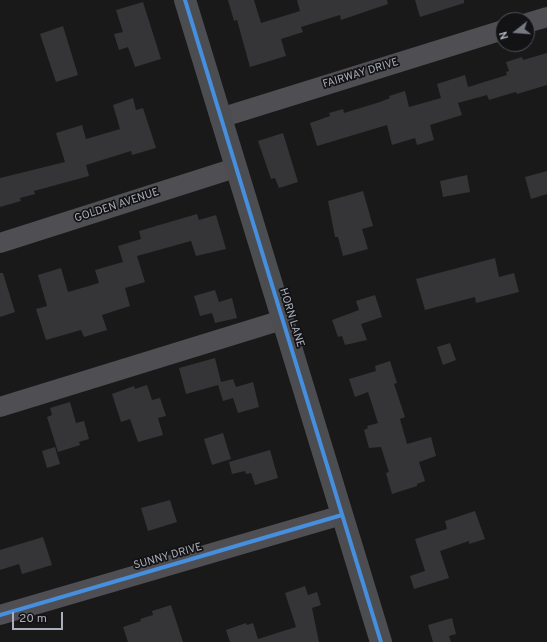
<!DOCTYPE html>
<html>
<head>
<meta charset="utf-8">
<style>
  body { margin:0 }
  #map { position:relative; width:547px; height:642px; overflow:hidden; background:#191919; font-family:Overpass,sans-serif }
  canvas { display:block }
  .north { position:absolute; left:495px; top:12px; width:40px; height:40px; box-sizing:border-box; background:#131315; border:1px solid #4f5157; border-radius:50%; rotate:253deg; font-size:11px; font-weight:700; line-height:16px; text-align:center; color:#aaadba }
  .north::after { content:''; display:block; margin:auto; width:14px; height:18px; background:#777982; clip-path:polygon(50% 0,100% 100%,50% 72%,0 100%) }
  .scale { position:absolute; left:12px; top:612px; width:51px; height:18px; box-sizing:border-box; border:2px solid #aaadba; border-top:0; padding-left:5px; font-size:12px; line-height:14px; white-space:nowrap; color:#aaadba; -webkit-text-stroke:3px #131315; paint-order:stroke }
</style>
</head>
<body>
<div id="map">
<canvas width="547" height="642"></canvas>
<div class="north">N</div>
<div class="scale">20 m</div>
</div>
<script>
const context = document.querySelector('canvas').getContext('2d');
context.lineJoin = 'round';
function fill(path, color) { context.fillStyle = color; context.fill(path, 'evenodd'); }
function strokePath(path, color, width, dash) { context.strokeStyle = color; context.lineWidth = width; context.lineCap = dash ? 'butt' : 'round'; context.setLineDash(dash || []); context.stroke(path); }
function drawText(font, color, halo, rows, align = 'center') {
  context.font = font + ' Overpass,sans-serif'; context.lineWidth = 3.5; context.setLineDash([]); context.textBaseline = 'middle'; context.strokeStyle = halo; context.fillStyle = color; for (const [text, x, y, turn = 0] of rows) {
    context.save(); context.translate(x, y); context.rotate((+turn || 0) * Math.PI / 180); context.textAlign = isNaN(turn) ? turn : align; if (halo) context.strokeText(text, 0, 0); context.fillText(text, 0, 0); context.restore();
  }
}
fill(new Path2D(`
  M 228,0 L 254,0 L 261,23 L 300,11 L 297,0 L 387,0 L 388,4 L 341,20 L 340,15 L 301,27 L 303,32 L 281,39 L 286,56 L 250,67 L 237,20 L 234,21 Z
  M 415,0 L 464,0 L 464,3 L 420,17 Z
  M 143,2 L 161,59 L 135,67 L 128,47 L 119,50 L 114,34 L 123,32 L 116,10 Z
  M 63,26 L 78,75 L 56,82 L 40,34 Z
  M 547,53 L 547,85 L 517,94 L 516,92 L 512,93 L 489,100 L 487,95 L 458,103 L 462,115 L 430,125 L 434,140 L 417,145 L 415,138 L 392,145 L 387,125 L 317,146 L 310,123 L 330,116 L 329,113 L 343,109 L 344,113 L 380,102 L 390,98 L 389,96 L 405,91 L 409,107 L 441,98 L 437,84 L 465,75 L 468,87 L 507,75 L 506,72 L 509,71 L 506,62 L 522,57 L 523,60 Z
  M 133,98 L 136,110 L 143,108 L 156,148 L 132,155 L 131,151 L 86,165 L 89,176 L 34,191 L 35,194 L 20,198 L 21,201 L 0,207 L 0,178 L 65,162 L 56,133 L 82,125 L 86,139 L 120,129 L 113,105 Z
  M 283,133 L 298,182 L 279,188 L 275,178 L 271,179 L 258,141 Z
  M 547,171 L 547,194 L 531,199 L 525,177 Z
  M 467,175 L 470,192 L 443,197 L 440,181 Z
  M 363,191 L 373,226 L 362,229 L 368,249 L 343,256 L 338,237 L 335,237 L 328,201 Z
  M 197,214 L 199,220 L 216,215 L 226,249 L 196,256 L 191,241 L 137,256 L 145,282 L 125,288 L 130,306 L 102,315 L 107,330 L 84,337 L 81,330 L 46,340 L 36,309 L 47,306 L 38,275 L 61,268 L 68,292 L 99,283 L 95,270 L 123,262 L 118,246 L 141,239 L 139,231 Z
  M 495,258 L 499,277 L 514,273 L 519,292 L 476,303 L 475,297 L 425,310 L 416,279 Z
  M 0,273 L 3,273 L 15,312 L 0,317 Z
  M 215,290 L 219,302 L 232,298 L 237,318 L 215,323 L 212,313 L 200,316 L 194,296 Z
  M 375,295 L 382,317 L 361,324 L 367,340 L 345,345 L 342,336 L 338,337 L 332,320 L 359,310 L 356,301 Z
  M 450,343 L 456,360 L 443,365 L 437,347 Z
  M 215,358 L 221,382 L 233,379 L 236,387 L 253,382 L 259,407 L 238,413 L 233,398 L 223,401 L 218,385 L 186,394 L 179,368 Z
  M 390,361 L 397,383 L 394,384 L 405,417 L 400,419 L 407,444 L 431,437 L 436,456 L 419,462 L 425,481 L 417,484 L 417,486 L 392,494 L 386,473 L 389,472 L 381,447 L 369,448 L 364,430 L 368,428 L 367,426 L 378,423 L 368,392 L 355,397 L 349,379 L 376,371 L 375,366 Z
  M 147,385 L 152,400 L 160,398 L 166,416 L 158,418 L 163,435 L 138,442 L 130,419 L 121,422 L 112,394 L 134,386 L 135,389 Z
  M 70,402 L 76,423 L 84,421 L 89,439 L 79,442 L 80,445 L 58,452 L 47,417 L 52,415 L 50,408 Z
  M 223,433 L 231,459 L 212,465 L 204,439 Z
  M 55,447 L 60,464 L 47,468 L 42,451 Z
  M 270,450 L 278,478 L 255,485 L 251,473 L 246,474 L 245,471 L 232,474 L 229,462 Z
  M 170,500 L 177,522 L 148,531 L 141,508 Z
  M 475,511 L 485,539 L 469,544 L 469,541 L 440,551 L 449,578 L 414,589 L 410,576 L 425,571 L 415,539 L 447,529 L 445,521 Z
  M 43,537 L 52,565 L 22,574 L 19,564 L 0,570 L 0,550 Z
  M 305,586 L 308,595 L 317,592 L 321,605 L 312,608 L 319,642 L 230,642 L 226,630 L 246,623 L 247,625 L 253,623 L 258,639 L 296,627 L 285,593 Z
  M 171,605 L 183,642 L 128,642 L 123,627 L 141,621 L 140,619 L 153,615 L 152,611 Z
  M 452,618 L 456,634 L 449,636 L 451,642 L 433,642 L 428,625 Z`), '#353537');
strokePath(new Path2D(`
  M 527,23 L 547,17
  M 220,118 L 503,30
  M 0,243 L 235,168
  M 0,407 L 282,320
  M 0,615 L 342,515`), '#4f4f53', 20);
strokePath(new Path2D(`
  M 185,0 L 381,642`), '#4c4d51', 22);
strokePath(new Path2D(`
  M 185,0 L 381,642
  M 0,615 L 342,515`), '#468fdf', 4);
drawText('11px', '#aaadba', '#131315', [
  ["FAIRWAY DRIVE",361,74,-17],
  ["GOLDEN AVENUE",117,206,-18],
  ["HORN LANE",291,318,73],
  ["SUNNY DRIVE",168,557,-16]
]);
</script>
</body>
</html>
